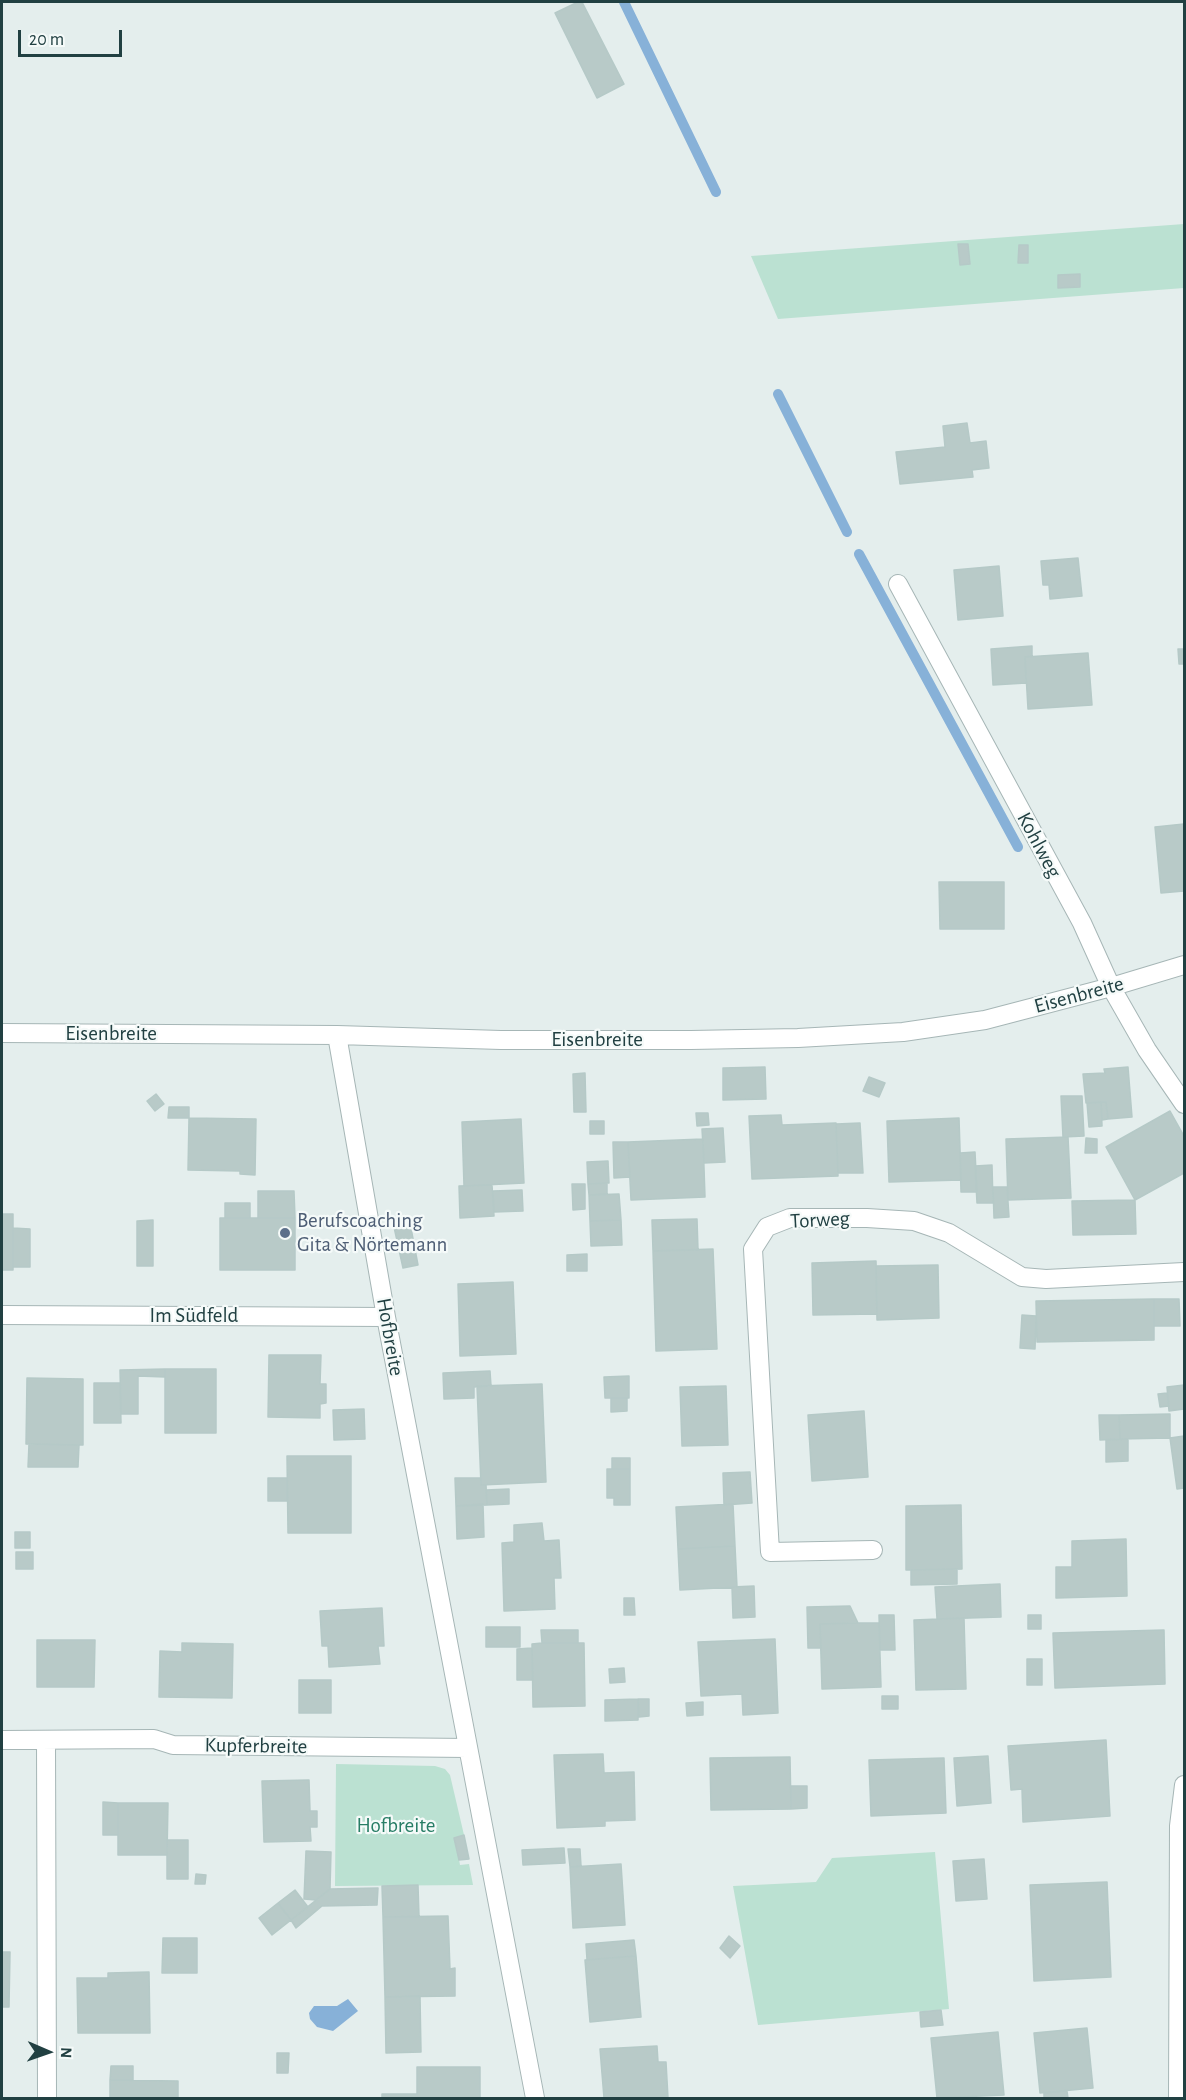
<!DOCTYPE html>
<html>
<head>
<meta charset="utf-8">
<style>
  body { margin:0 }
  #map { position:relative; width:1186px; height:2100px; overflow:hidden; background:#e4eeed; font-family:"Alegreya Sans",sans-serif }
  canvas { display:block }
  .frame { position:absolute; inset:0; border:3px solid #214042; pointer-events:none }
  .north { position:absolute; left:18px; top:2022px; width:60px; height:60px; -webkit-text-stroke:4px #f5faf9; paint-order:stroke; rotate:92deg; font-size:16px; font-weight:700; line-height:24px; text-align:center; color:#214042 }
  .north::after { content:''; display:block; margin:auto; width:21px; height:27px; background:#214042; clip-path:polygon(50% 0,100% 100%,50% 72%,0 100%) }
  .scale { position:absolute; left:18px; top:30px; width:104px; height:27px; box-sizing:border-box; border:3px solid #214042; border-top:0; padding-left:8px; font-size:18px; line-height:21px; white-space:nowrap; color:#214042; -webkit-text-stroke:4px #f5faf9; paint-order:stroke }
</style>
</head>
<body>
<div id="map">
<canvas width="1186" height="2100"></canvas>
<div class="frame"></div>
<div class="north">N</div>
<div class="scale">20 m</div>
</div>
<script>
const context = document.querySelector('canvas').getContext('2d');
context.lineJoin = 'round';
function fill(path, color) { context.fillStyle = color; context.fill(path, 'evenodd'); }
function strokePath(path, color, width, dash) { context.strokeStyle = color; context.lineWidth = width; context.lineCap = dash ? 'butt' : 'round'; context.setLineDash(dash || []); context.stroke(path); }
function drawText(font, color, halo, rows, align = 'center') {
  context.font = font + ' "Alegreya Sans",sans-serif'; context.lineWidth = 4.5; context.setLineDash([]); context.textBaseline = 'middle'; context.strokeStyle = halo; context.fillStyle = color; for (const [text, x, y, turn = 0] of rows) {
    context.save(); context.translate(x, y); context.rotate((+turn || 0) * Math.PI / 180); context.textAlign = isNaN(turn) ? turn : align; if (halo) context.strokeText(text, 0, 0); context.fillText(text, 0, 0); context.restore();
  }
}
fill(new Path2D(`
  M 1184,224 L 1184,288 L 778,319 L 751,256 Z
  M 336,1764 L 435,1766 L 445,1769 L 450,1775 L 464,1835 L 455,1838 L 460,1865 L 469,1864 L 473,1885 L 335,1886 Z
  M 935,1852 L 949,2009 L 758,2025 L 733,1886 L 816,1882 L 832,1858 Z`), '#bbe1d2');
fill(new Path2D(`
  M 348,1999 L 358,2011 L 333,2031 L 317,2027 L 310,2019 L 309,2013 L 314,2006 L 337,2006 Z`), '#87b1d8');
strokePath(new Path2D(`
  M 624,2 L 716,192
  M 778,394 L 847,532
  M 859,554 L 1018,847`), '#87b1d8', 10);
const building = new Path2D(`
  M 578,2 L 582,2 L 624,84 L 597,98 L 555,13 Z
  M 958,244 L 968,244 L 970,264 L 960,265 Z
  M 1019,245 L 1028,245 L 1028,263 L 1018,263 Z
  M 1080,274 L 1080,287 L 1058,288 L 1058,275 Z
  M 967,423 L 970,443 L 986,441 L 989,468 L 972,470 L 973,477 L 900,484 L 896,452 L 945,447 L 943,426 Z
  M 1078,558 L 1082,596 L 1050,599 L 1049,585 L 1043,585 L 1041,561 Z
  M 999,566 L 1003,616 L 958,620 L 954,570 Z
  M 1032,646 L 1032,656 L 1025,657 L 1026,683 L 993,685 L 991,649 Z
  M 1178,649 L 1184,649 L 1184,664 L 1179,664 Z
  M 1088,653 L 1092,705 L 1028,709 L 1025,657 Z
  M 1184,824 L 1184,891 L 1161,893 L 1155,827 Z
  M 939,882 L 1004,882 L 1004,929 L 940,929 Z
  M 765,1067 L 766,1099 L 723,1100 L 723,1068 Z
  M 1128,1067 L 1132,1117 L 1108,1119 L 1106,1102 L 1086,1103 L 1083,1074 L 1105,1073 L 1104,1069 Z
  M 585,1073 L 586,1112 L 574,1112 L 573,1074 Z
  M 869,1077 L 885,1083 L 879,1097 L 863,1091 Z
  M 156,1094 L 164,1104 L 155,1111 L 147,1101 Z
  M 1061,1096 L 1082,1096 L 1084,1136 L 1063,1137 Z
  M 1101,1102 L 1106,1102 L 1108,1119 L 1102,1120 Z
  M 1101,1102 L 1102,1126 L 1089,1127 L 1087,1103 Z
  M 169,1107 L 189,1107 L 189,1118 L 168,1118 Z
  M 1170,1111 L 1184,1136 L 1184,1173 L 1135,1200 L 1106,1147 Z
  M 696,1113 L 708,1113 L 709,1125 L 697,1126 Z
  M 781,1115 L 782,1125 L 836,1123 L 838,1176 L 752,1179 L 749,1116 Z
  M 189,1118 L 256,1119 L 255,1175 L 240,1174 L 240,1171 L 188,1170 Z
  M 959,1118 L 961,1180 L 889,1182 L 887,1121 Z
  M 521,1119 L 524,1183 L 464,1186 L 462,1122 Z
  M 590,1121 L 604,1121 L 604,1134 L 590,1134 Z
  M 860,1123 L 863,1173 L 838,1173 L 836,1124 Z
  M 723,1128 L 725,1162 L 704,1163 L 702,1129 Z
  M 1068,1137 L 1071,1198 L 1008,1200 L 1006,1139 Z
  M 1086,1138 L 1097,1139 L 1097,1153 L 1085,1153 Z
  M 703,1139 L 705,1197 L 631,1200 L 628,1142 Z
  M 613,1142 L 628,1142 L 630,1177 L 614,1178 Z
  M 975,1152 L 977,1192 L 961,1192 L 960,1153 Z
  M 608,1161 L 609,1183 L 588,1184 L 587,1162 Z
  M 992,1165 L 993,1203 L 977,1203 L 975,1166 Z
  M 607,1183 L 607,1194 L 589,1195 L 588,1184 Z
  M 572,1184 L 585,1184 L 585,1209 L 573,1210 Z
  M 492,1185 L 494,1216 L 460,1218 L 459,1186 Z
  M 993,1187 L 1007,1187 L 1009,1217 L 994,1218 Z
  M 522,1190 L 523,1211 L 494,1212 L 493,1191 Z
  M 258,1191 L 294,1191 L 295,1218 L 258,1218 Z
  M 619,1194 L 621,1220 L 590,1221 L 589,1195 Z
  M 1135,1200 L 1136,1234 L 1073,1235 L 1072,1201 Z
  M 225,1203 L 250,1203 L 250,1218 L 225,1218 Z
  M 2,1214 L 13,1214 L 13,1270 L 2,1270 Z
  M 220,1218 L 295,1218 L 295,1270 L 220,1270 Z
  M 697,1219 L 698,1250 L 653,1251 L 652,1220 Z
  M 153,1220 L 153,1266 L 137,1266 L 137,1221 Z
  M 621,1220 L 622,1245 L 591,1246 L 590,1221 Z
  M 410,1223 L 418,1265 L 403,1268 L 394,1227 Z
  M 13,1228 L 30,1229 L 30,1267 L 13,1267 Z
  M 713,1249 L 717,1349 L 656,1351 L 653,1251 Z
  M 587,1254 L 587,1271 L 567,1271 L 567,1255 Z
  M 876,1261 L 877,1314 L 813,1315 L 812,1263 Z
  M 938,1265 L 939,1318 L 877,1320 L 876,1266 Z
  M 513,1282 L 516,1354 L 460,1356 L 458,1284 Z
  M 1154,1299 L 1154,1340 L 1037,1342 L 1036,1301 Z
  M 1154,1299 L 1179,1299 L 1180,1326 L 1154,1326 Z
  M 1022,1315 L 1036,1316 L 1035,1349 L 1020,1348 Z
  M 269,1355 L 321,1355 L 320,1384 L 326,1384 L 326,1403 L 320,1404 L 320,1418 L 268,1417 Z
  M 165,1369 L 216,1369 L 216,1433 L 165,1433 Z
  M 165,1369 L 165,1377 L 138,1376 L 138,1414 L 121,1414 L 120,1370 Z
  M 490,1371 L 491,1386 L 474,1387 L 474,1398 L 444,1399 L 443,1373 Z
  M 629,1376 L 629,1398 L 605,1398 L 604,1377 Z
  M 27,1378 L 83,1379 L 83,1445 L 26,1444 Z
  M 94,1383 L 120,1383 L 121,1423 L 94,1423 Z
  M 542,1384 L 546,1482 L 481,1485 L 477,1386 Z
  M 1184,1385 L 1184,1409 L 1169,1411 L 1167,1387 Z
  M 726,1386 L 728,1445 L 682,1446 L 680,1387 Z
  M 1167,1393 L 1169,1406 L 1160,1407 L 1158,1394 Z
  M 611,1398 L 627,1398 L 627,1411 L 611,1412 Z
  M 364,1409 L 365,1439 L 334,1440 L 333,1410 Z
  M 864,1411 L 868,1477 L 812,1481 L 808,1415 Z
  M 1170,1414 L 1170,1438 L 1120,1439 L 1119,1415 Z
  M 1099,1415 L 1119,1415 L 1120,1439 L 1100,1440 Z
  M 1184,1436 L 1184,1488 L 1177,1489 L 1170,1438 Z
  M 1128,1439 L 1128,1461 L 1106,1462 L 1106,1440 Z
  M 29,1444 L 79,1445 L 78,1467 L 28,1467 Z
  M 287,1456 L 351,1456 L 351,1533 L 288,1533 Z
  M 612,1458 L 630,1458 L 630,1469 L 612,1469 Z
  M 607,1469 L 630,1469 L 630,1505 L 614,1505 L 614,1498 L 607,1498 Z
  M 750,1472 L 752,1503 L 724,1505 L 723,1473 Z
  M 268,1478 L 287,1478 L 287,1501 L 268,1501 Z
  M 455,1478 L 481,1478 L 481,1485 L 486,1485 L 487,1505 L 456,1506 Z
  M 509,1489 L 509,1504 L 487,1505 L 486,1490 Z
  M 483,1504 L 484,1537 L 457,1539 L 456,1506 Z
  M 733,1504 L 735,1546 L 678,1549 L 676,1507 Z
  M 961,1505 L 962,1569 L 906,1570 L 906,1506 Z
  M 542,1523 L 544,1541 L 559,1540 L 561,1578 L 554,1578 L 555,1609 L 504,1611 L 502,1543 L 514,1542 L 514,1525 Z
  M 15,1532 L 30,1532 L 30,1548 L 15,1548 Z
  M 1126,1539 L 1127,1596 L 1056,1598 L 1056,1567 L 1072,1567 L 1072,1541 Z
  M 735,1546 L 737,1587 L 680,1590 L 678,1549 Z
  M 16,1552 L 33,1552 L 33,1569 L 16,1569 Z
  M 957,1569 L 957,1584 L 911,1585 L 911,1570 Z
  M 1000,1584 L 1001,1617 L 937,1619 L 935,1587 Z
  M 754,1586 L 755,1617 L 733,1618 L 732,1587 Z
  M 624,1598 L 634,1598 L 635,1615 L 624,1615 Z
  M 850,1606 L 858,1623 L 820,1624 L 821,1648 L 808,1648 L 807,1607 Z
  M 382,1608 L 384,1646 L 378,1646 L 380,1664 L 329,1667 L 328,1646 L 322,1646 L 320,1611 Z
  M 879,1615 L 894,1615 L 895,1650 L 880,1650 Z
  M 1028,1615 L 1041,1615 L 1041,1629 L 1028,1629 Z
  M 964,1618 L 966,1689 L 916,1690 L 914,1620 Z
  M 858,1623 L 879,1623 L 881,1687 L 822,1689 L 820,1624 Z
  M 486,1627 L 520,1627 L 520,1647 L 486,1647 Z
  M 541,1630 L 578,1630 L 578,1643 L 542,1643 Z
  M 1164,1630 L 1165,1684 L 1055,1688 L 1053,1633 Z
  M 775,1639 L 778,1713 L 743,1715 L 742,1694 L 701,1696 L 698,1642 Z
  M 37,1640 L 95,1640 L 94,1687 L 37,1687 Z
  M 182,1643 L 233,1644 L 232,1698 L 159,1697 L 160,1651 L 182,1652 Z
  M 542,1643 L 584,1643 L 585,1706 L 533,1707 L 532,1644 Z
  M 532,1648 L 533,1680 L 517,1680 L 517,1649 Z
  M 1027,1659 L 1042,1659 L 1042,1685 L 1027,1685 Z
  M 624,1668 L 625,1682 L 610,1683 L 609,1669 Z
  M 299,1680 L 331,1680 L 331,1713 L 299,1713 Z
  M 882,1696 L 898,1696 L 898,1709 L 882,1709 Z
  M 638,1699 L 649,1699 L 649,1716 L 639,1717 Z
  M 638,1699 L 638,1720 L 605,1721 L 605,1700 Z
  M 703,1702 L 703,1715 L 687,1716 L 686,1703 Z
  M 1106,1740 L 1110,1816 L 1023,1822 L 1022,1789 L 1011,1790 L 1008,1746 Z
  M 603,1754 L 604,1773 L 634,1772 L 635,1820 L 605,1821 L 605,1826 L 557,1828 L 554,1755 Z
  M 988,1756 L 991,1803 L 957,1806 L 954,1758 Z
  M 790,1757 L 791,1809 L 711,1810 L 710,1758 Z
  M 944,1758 L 946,1813 L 871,1816 L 869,1760 Z
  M 309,1780 L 310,1811 L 317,1811 L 317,1827 L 310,1827 L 311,1841 L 264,1842 L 262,1781 Z
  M 791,1786 L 807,1786 L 807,1808 L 791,1809 Z
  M 103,1802 L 118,1803 L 118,1835 L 103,1835 Z
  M 118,1803 L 168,1803 L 167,1855 L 118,1855 Z
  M 464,1835 L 469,1859 L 459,1860 L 454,1838 Z
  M 167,1840 L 188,1840 L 188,1879 L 167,1879 Z
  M 564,1848 L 565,1863 L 523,1865 L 522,1850 Z
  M 568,1849 L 580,1849 L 581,1866 L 570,1867 Z
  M 306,1851 L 331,1852 L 330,1889 L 316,1900 L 304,1899 Z
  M 984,1859 L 987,1899 L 956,1901 L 953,1861 Z
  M 621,1864 L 625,1925 L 573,1928 L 570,1867 Z
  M 196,1874 L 206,1875 L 205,1884 L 195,1884 Z
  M 1107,1882 L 1111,1977 L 1034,1981 L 1030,1885 Z
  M 418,1885 L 419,1917 L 383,1917 L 382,1886 Z
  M 378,1888 L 377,1905 L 322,1906 L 296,1928 L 291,1920 L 330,1889 Z
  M 295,1890 L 308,1907 L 291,1920 L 278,1903 Z
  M 278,1903 L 291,1920 L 272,1935 L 259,1918 Z
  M 448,1916 L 450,1969 L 455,1968 L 455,1996 L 385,1997 L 383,1917 Z
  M 729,1936 L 740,1946 L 730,1958 L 720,1948 Z
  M 163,1938 L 197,1938 L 197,1973 L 162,1973 Z
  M 634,1940 L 636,1956 L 587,1960 L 586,1944 Z
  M 2,1952 L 10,1952 L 9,2007 L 2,2007 Z
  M 636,1956 L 641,2017 L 590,2022 L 585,1960 Z
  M 149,1972 L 150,2033 L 78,2033 L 77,1978 L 108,1978 L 108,1973 Z
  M 420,1996 L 421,2052 L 386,2053 L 385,1997 Z
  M 941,2010 L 943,2025 L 921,2027 L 920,2012 Z
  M 1087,2028 L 1093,2088 L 1040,2093 L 1034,2033 Z
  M 998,2032 L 1004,2095 L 937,2098 L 931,2038 Z
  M 657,2046 L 658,2062 L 666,2062 L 668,2098 L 604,2098 L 600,2049 Z
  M 277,2053 L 289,2053 L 288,2073 L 277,2073 Z
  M 111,2066 L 133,2066 L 133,2080 L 110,2080 Z
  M 417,2067 L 480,2067 L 480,2098 L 382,2098 L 382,2094 L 417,2094 Z
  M 110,2080 L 178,2081 L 178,2098 L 110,2098 Z
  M 1067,2091 L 1068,2098 L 1044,2098 L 1044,2093 Z`);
fill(building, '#b8cac8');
strokePath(building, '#b5c9c7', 1.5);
const minor = new Path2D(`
  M 898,584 L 1082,923 L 1111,987 L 1147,1050 L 1184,1104
  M 2,1033 L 337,1035 L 501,1040 L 691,1040 L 798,1038 L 903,1032 L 985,1020 L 1111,987 L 1184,965
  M 337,1035 L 386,1317 L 535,2098
  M 2,1315 L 386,1317
  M 873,1550 L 770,1552 L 753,1249 L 767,1227 L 790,1218 L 867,1218 L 914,1221 L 949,1233 L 1022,1277 L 1046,1279 L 1184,1272
  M 2,1740 L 154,1739 L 173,1745 L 468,1748
  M 46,1740 L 47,2098
  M 1178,2098 L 1179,1826 L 1184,1785`);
strokePath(minor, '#a6b6b6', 20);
strokePath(minor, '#fff', 18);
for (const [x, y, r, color] of [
  [285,1233,6,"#5c6f8a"]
]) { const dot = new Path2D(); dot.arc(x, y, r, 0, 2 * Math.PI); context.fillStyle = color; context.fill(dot); strokePath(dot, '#f5faf9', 2); }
drawText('21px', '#214042', '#f5faf9', [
  ["Kohlweg",1039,845,62],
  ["Eisenbreite",1079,995,-15],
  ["Eisenbreite",111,1034],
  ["Eisenbreite",597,1040],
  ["Torweg",820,1220,-3],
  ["Im Südfeld",194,1316],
  ["Hofbreite",390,1337,80],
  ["Kupferbreite",256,1746,1]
]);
drawText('21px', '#4e5e75', '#f5faf9', [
  ["Berufscoaching",297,1221],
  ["Gita & Nörtemann",297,1245]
], 'left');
drawText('21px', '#277d65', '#f5faf9', [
  ["Hofbreite",396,1826]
]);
</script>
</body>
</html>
